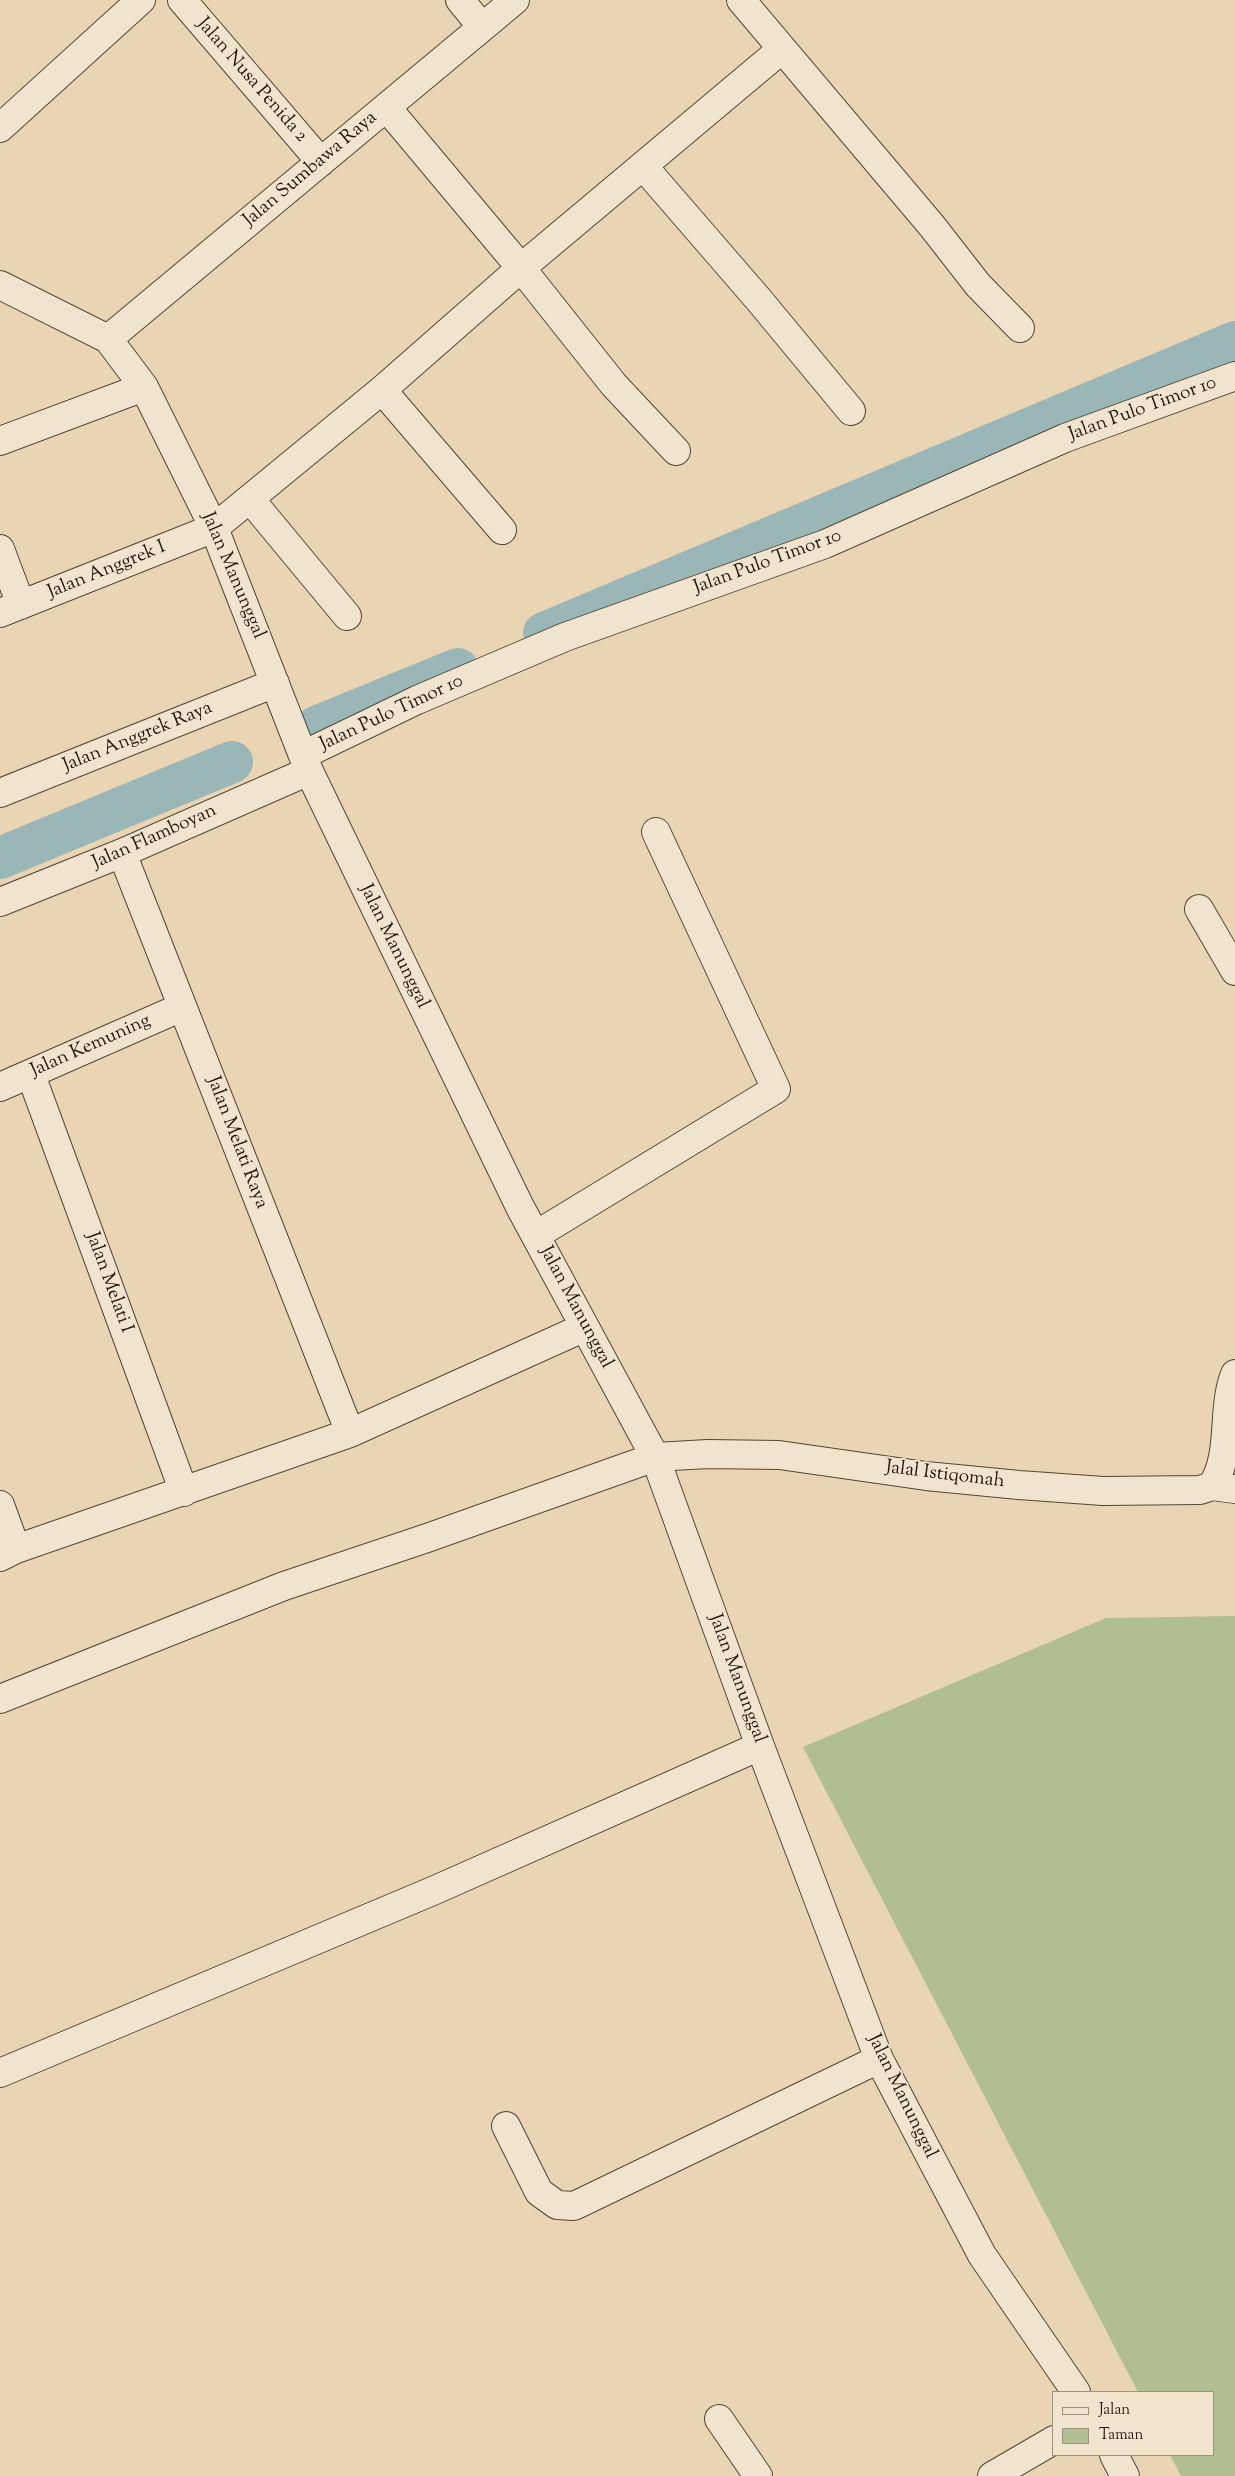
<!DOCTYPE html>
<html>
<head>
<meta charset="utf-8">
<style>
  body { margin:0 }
  #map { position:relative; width:1235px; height:2476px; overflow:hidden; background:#e9d5b4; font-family:"Sorts Mill Goudy",serif }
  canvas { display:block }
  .legend { position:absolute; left:1052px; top:2391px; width:162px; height:65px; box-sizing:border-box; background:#f1e4ce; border:1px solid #9d9281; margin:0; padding:6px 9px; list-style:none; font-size:15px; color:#20160d }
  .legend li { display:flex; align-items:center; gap:10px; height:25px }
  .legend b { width:25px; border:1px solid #9d9281 }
</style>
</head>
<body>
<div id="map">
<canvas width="1235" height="2476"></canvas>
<ul class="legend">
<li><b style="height:6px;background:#f1e4ce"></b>Jalan</li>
<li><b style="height:14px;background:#b1be91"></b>Taman</li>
</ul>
</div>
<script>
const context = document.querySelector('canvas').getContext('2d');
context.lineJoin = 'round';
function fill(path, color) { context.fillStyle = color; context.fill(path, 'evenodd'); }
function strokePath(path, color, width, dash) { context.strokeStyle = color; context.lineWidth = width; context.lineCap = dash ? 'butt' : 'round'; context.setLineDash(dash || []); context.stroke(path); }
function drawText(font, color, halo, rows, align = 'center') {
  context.font = font + ' "Sorts Mill Goudy",serif'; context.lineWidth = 4; context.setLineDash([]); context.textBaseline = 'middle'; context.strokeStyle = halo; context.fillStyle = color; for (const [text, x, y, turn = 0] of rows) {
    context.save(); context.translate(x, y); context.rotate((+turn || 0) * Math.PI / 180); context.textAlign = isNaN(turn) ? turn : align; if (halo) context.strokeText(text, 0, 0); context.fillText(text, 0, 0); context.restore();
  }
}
fill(new Path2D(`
  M 1235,1616 L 1235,2476 L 1181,2476 L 1170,2455 L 1214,2455 L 1214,2392 L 1138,2392 L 803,1747 L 1106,1618 Z`), '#b1be91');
strokePath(new Path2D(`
  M 544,633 L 1235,342
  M 316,727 L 458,669
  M 0,858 L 232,762`), '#9ab6b6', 42);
const minor = new Path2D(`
  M 182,0 L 321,162
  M 460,0 L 482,27
  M 741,0 L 932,226 L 978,285 L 1020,328
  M 387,108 L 521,268 L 614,385 L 676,451
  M 0,128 L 141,0
  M 643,166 L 759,300 L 851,411
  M 0,285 L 108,339 L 144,387 L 214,528 L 309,771 L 520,1207 L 655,1457 L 760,1746 L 879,2059 L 982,2255 L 1076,2392
  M 108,339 L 515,0
  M 382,390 L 502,530
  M 0,441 L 144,387
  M 250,499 L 347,616
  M 0,549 L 21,605
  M 0,613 L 214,528 L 382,390 L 521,268 L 782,49
  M 303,755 L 417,700 L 565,637 L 825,544 L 1065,438 L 1235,376
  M 0,793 L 275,683
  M 122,853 L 350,1433
  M 0,902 L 122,853 L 309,771
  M 1199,909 L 1235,971
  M 31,1075 L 184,1492
  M 0,1087 L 182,1007
  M 536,1235 L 776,1089 L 656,832
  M 1212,1486 C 1233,1453 1221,1409 1235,1374
  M 0,1505 L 16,1549
  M 0,1557 L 16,1549 L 350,1433 L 585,1327
  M 0,1699 L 284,1586 L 427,1538 L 655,1457 L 708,1454 L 779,1455 L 926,1476 L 1019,1485 L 1103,1491 L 1200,1490 L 1212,1486 L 1235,1489
  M 0,2073 L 435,1890 L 760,1746
  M 506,2126 L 539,2192 L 557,2205 L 574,2206 L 879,2059
  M 719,2419 L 758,2476
  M 1114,2455 L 1125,2476
  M 992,2476 L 1054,2440`);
strokePath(minor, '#524637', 30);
strokePath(minor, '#f1e4ce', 28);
drawText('19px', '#20160d', '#f1e4ce', [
  ["Jalan Nusa Penida 2",251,81,49],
  ["Jalan Sumbawa Raya",311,170,-40],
  ["Jalan Pulo Timor 10",1143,410,-20],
  ["Jalan Pulo Timor 10",768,563,-20],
  ["Jalan Anggrek I",107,571,-22],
  ["Jalan Manunggal",232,576,67],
  ["Jalan Pulo Timor 10",392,714,-25],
  ["Jalan Anggrek Raya",138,738,-22],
  ["Jalan Flamboyan",155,838,-24],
  ["Jalan Manunggal",393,947,64],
  ["Jalan Kemuning",91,1047,-24],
  ["Jalan Melati Raya",236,1143,69],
  ["Jalan Melati I",108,1283,70],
  ["Jalan Manunggal",575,1308,62],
  ["Jalal Istiqomah",945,1476,7],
  ["Jalan Manunggal",736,1679,70],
  ["Jalan Manunggal",901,2097,64]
]);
</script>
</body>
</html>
